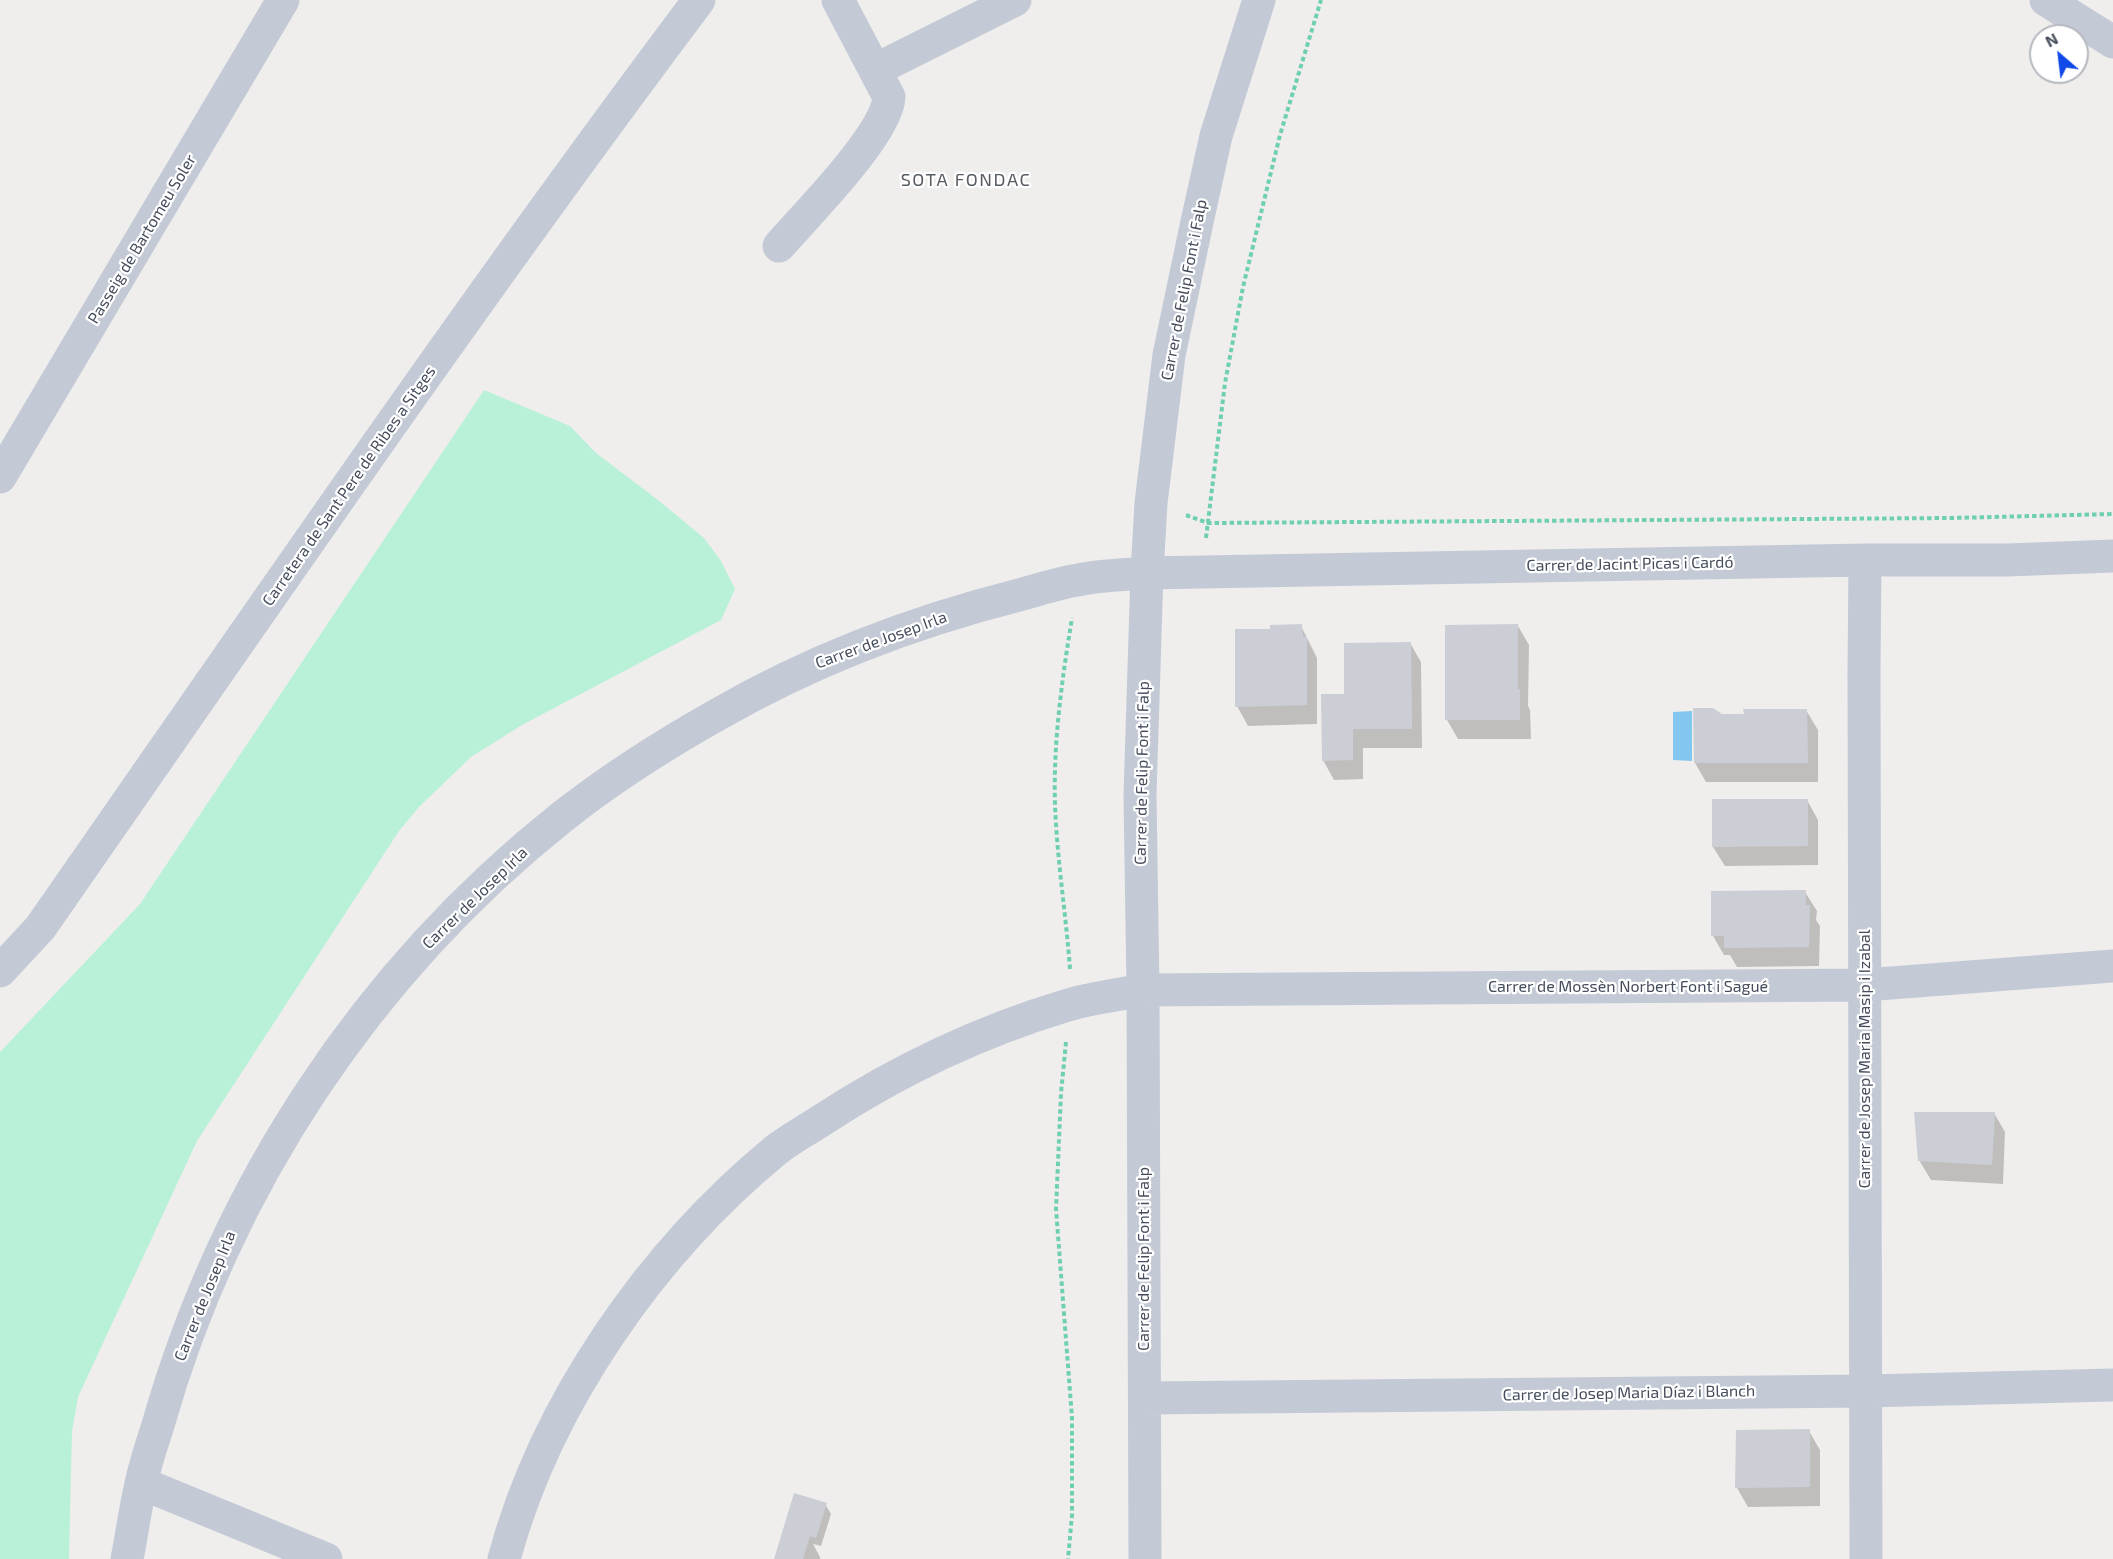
<!DOCTYPE html>
<html>
<head>
<meta charset="utf-8">
<style>
  body { margin:0 }
  #map { position:relative; width:2113px; height:1559px; overflow:hidden; background:#f0eeed; font-family:"Exo 2",sans-serif }
  canvas { display:block }
  .north { position:absolute; left:2029px; top:24px; width:60px; height:60px; box-sizing:border-box; background:#fff; border:2px solid #b5b8be; border-radius:50%; rotate:332deg; font-size:16px; font-weight:700; line-height:24px; text-align:center; color:#454d5c }
  .north::after { content:''; display:block; margin:auto; width:21px; height:27px; background:#1049e7; clip-path:polygon(50% 0,100% 100%,50% 72%,0 100%) }
</style>
</head>
<body>
<div id="map">
<canvas width="2113" height="1559"></canvas>
<div class="north">N</div>
</div>
<script>
const context = document.querySelector('canvas').getContext('2d');
context.lineJoin = 'round';
function fill(path, color) { context.fillStyle = color; context.fill(path, 'evenodd'); }
function strokePath(path, color, width, dash) { context.strokeStyle = color; context.lineWidth = width; context.lineCap = dash ? 'butt' : 'round'; context.setLineDash(dash || []); context.stroke(path); }
function drawText(font, color, halo, rows, align = 'center') {
  context.font = font + ' "Exo 2",sans-serif'; context.lineWidth = 4.5; context.setLineDash([]); context.textBaseline = 'middle'; context.strokeStyle = halo; context.fillStyle = color; for (const [text, x, y, turn = 0] of rows) {
    context.save(); context.translate(x, y); context.rotate((+turn || 0) * Math.PI / 180); context.textAlign = isNaN(turn) ? turn : align; if (halo) context.strokeText(text, 0, 0); context.fillText(text, 0, 0); context.restore();
  }
}
fill(new Path2D(`
  M 484,390 L 570,426 L 596,453 L 658,500 L 704,538 L 721,561 L 735,589 L 721,620 L 522,725 L 471,757 L 419,807 L 399,831 L 197,1141 L 78,1397 L 72,1431 L 69,1559 L 0,1559 L 0,1052 L 140,904 Z`), '#b9f1d8');
fill(new Path2D(`
  M 1692,711 L 1692,761 L 1673,760 L 1673,712 Z`), '#83c7f0');
fill(new Path2D(`
  M 1301,626 L 1317,658 L 1317,724 L 1248,726 L 1237,706 L 1272,630 Z
  M 1518,626 L 1529,645 L 1528,706 L 1530,710 L 1531,739 L 1458,739 L 1447,720 Z
  M 1410,643 L 1421,662 L 1422,748 L 1363,748 L 1363,779 L 1334,780 L 1323,760 L 1345,696 Z
  M 1695,709 L 1721,715 L 1746,715 L 1806,710 L 1818,730 L 1818,782 L 1706,782 L 1695,763 Z
  M 1807,800 L 1818,820 L 1818,865 L 1725,866 L 1713,847 Z
  M 1805,892 L 1817,911 L 1816,920 L 1820,926 L 1819,966 L 1737,967 L 1730,955 L 1724,955 L 1713,936 Z
  M 1994,1113 L 2005,1132 L 2003,1184 L 1931,1180 L 1919,1160 Z
  M 1809,1431 L 1820,1450 L 1820,1506 L 1748,1507 L 1737,1488 Z
  M 825,1504 L 831,1514 L 821,1546 L 813,1544 L 820,1557 L 820,1559 L 776,1559 Z`), '#0003');
fill(new Path2D(`
  M 1302,624 L 1303,637 L 1307,637 L 1307,705 L 1235,707 L 1235,629 L 1270,629 L 1270,625 Z
  M 1518,624 L 1518,689 L 1520,689 L 1520,720 L 1445,720 L 1445,625 Z
  M 1411,642 L 1412,729 L 1353,729 L 1353,760 L 1322,761 L 1321,694 L 1344,694 L 1344,643 Z
  M 1693,708 L 1713,708 L 1722,714 L 1744,714 L 1743,709 L 1807,709 L 1808,763 L 1694,763 Z
  M 1712,799 L 1808,799 L 1808,846 L 1712,847 Z
  M 1806,890 L 1806,905 L 1810,905 L 1809,947 L 1724,948 L 1724,936 L 1711,936 L 1711,891 Z
  M 1914,1112 L 1995,1112 L 1992,1165 L 1918,1161 Z
  M 1810,1429 L 1810,1487 L 1735,1488 L 1736,1430 Z
  M 794,1493 L 827,1503 L 816,1538 L 810,1536 L 803,1559 L 774,1559 Z`), '#ccced5');
strokePath(new Path2D(`
  M 1186,515 L 1208,523 L 1952,518 L 2113,514
  M 1206,538 L 1225,383 L 1243,287 L 1280,135 L 1321,0
  M 1070,969 C 1066,914 1057,860 1055,805 C 1053,743 1062,679 1072,618
  M 1066,1042 L 1061,1093 L 1056,1209 L 1072,1418 L 1072,1515 L 1068,1559`), '#6fd0b1', 4, [4.5, 3]);
strokePath(new Path2D(`
  M 2046,0 L 2113,42
  M 875,70 L 1015,0
  M 779,246 C 806,215 887,134 889,97 L 838,0
  M 0,477 L 283,0
  M 1865,560 L 1864,672 L 1866,1559
  M 1145,1398 L 1866,1391 L 2113,1385
  M 141,1483 L 326,1559
  M 127,1559 C 132,1534 135,1509 141,1484 C 145,1464 152,1444 158,1425 C 226,1186 367,972 562,817 C 610,779 662,746 715,716 C 810,661 912,622 1019,595 C 1038,590 1058,583 1078,580 C 1100,575 1124,575 1147,573 L 1865,560 L 2007,560 L 2113,556
  M 504,1559 C 546,1403 652,1252 776,1150 C 790,1139 807,1130 822,1120 C 897,1071 981,1031 1068,1005 C 1092,998 1118,995 1143,990 L 1865,985 L 2113,966
  M 1145,1559 L 1143,990 L 1140,794 L 1147,573 L 1151,503 L 1169,355 L 1197,222 L 1216,136 L 1259,0`), '#c3cad6', 33);
strokePath(new Path2D(`
  M 0,971 L 40,928 C 257,617 471,303 699,0`), '#c3cad6', 33);
drawText('16px', '#454d5c', '#fff', [
  ["Passeig de Bartomeu Soler",142,239,-59],
  ["Carrer de Felip Font i Falp",1184,290,-79],
  ["Carretera de Sant Pere de Ribes a Sitges",349,486,-55],
  ["Carrer de Jacint Picas i Cardó",1630,564,-1],
  ["Carrer de Josep Irla",881,640,-20],
  ["Carrer de Felip Font i Falp",1142,773,-89],
  ["Carrer de Josep Irla",475,898,-44],
  ["Carrer de Mossèn Norbert Font i Sagué",1628,987],
  ["Carrer de Josep Maria Masip i Izabal",1865,1059,-90],
  ["Carrer de Felip Font i Falp",1144,1259,-90],
  ["Carrer de Josep Irla",205,1296,-68],
  ["Carrer de Josep Maria Díaz i Blanch",1629,1393,-1]
]);
context.letterSpacing = '1.5px';
drawText('18px', '#5a5c63', '#fff', [
  ["SOTA FONDAC",966,180]
]);
context.letterSpacing = '0px';
</script>
</body>
</html>
